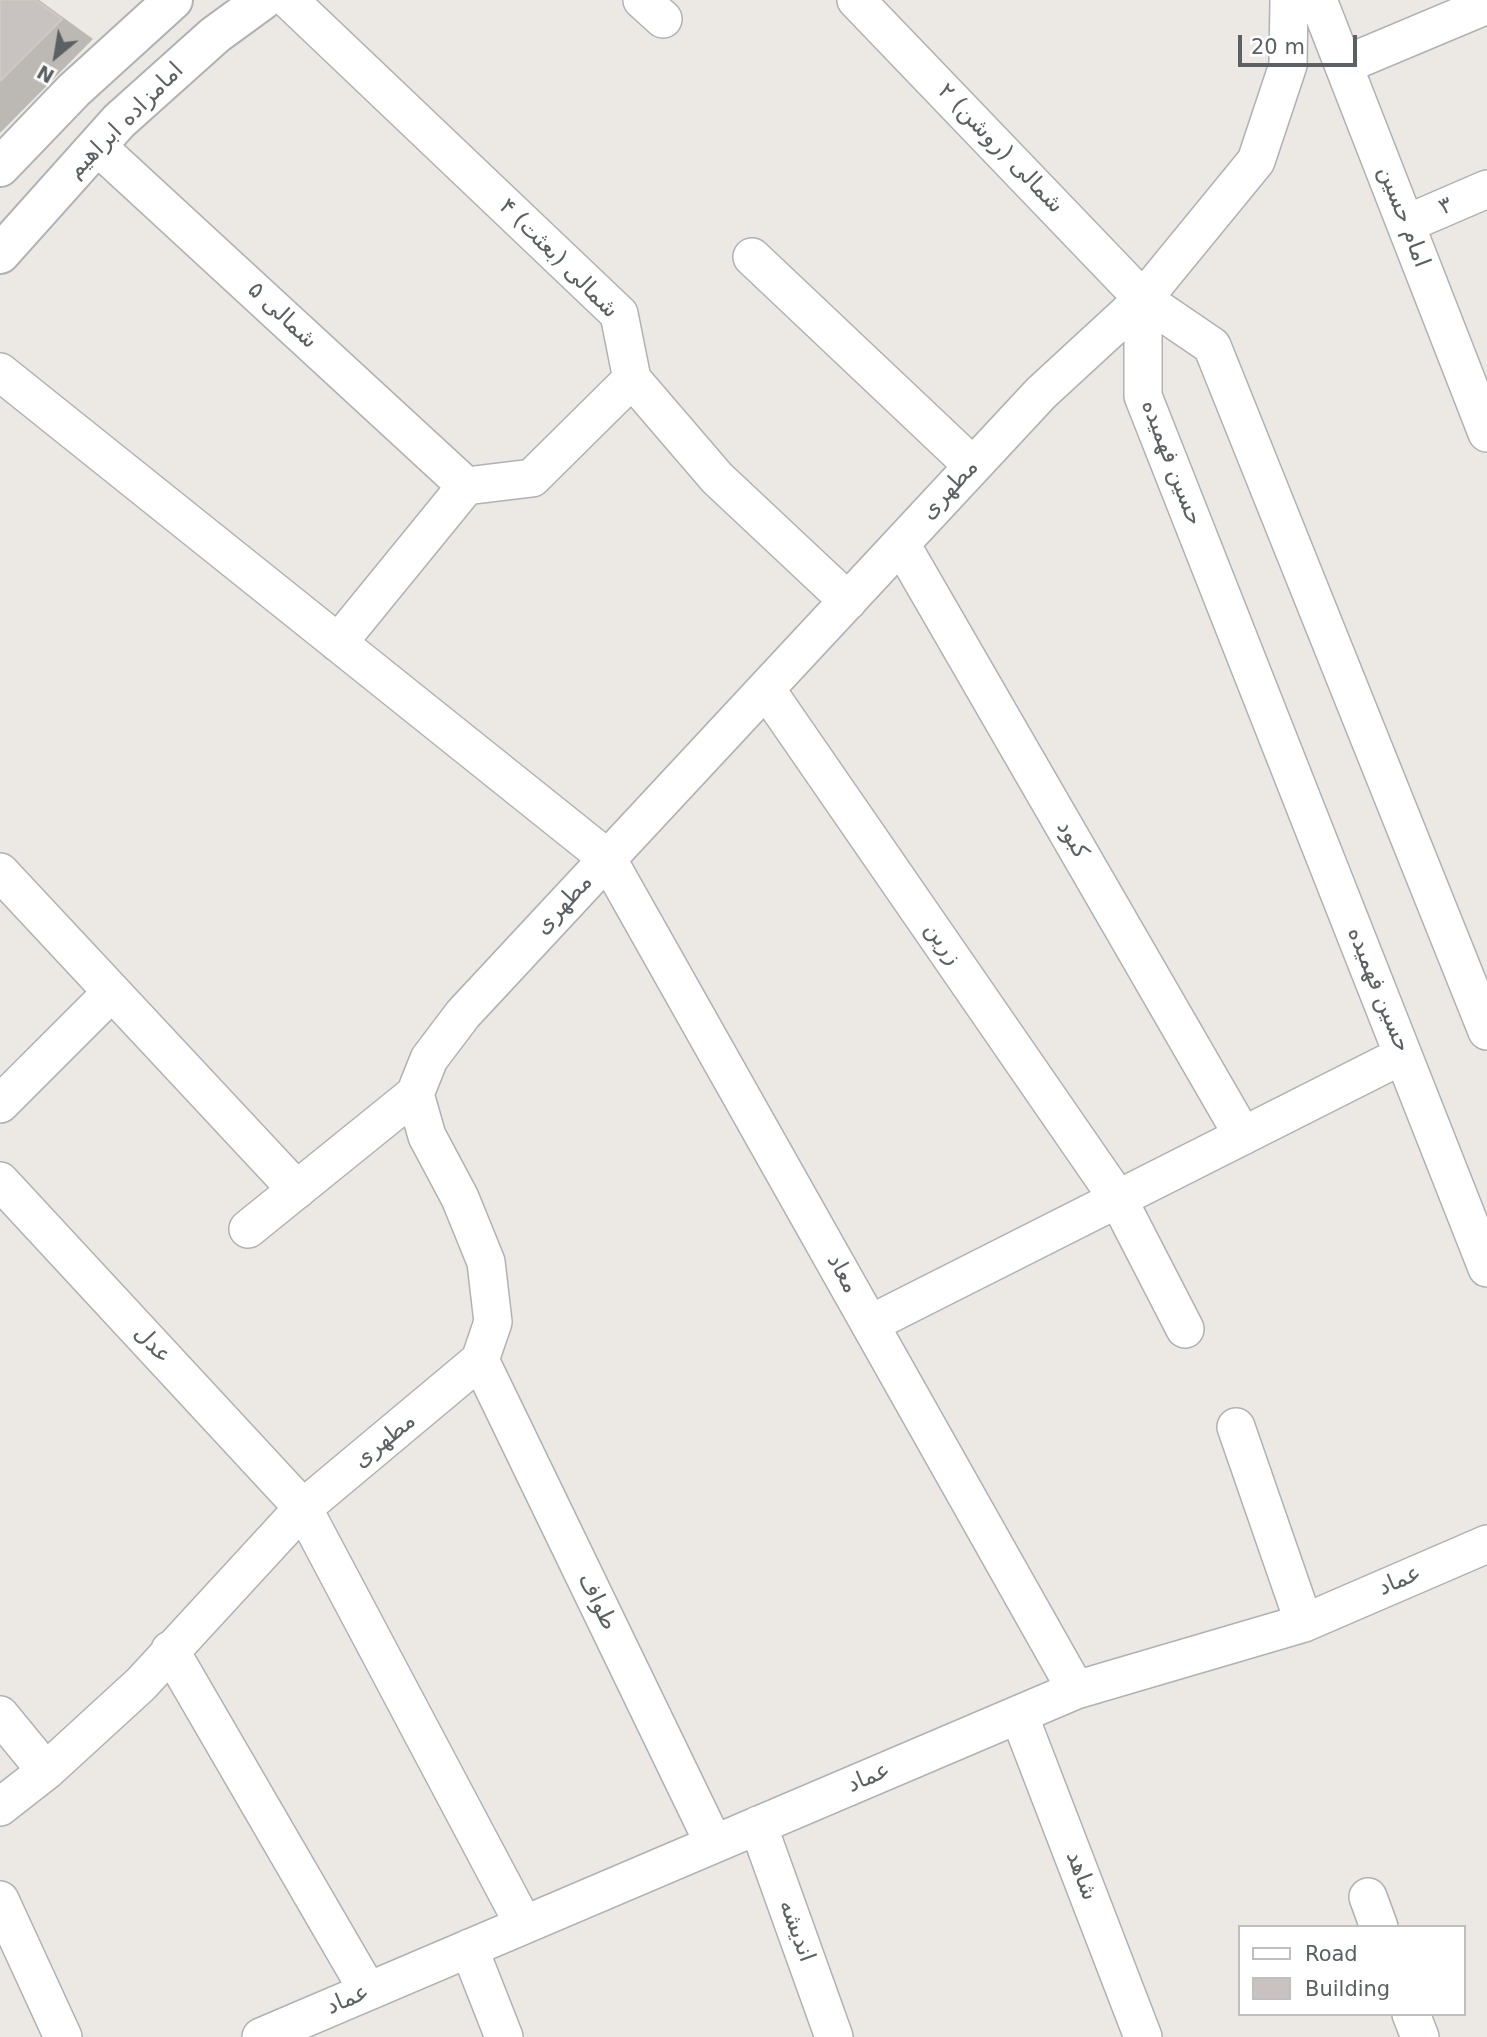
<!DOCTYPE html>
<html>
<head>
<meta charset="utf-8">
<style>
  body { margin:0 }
  #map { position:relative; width:1487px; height:2037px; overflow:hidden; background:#ece8e3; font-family:"DejaVu Sans",sans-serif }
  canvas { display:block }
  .legend { position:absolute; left:1238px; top:1925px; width:228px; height:91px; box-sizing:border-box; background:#fff; border:2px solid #bdbfc0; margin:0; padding:9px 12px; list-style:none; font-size:21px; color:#5b6062 }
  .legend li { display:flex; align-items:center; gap:14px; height:35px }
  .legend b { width:35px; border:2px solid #bdbfc0 }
  .north { position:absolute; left:21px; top:21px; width:70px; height:70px; -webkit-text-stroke:5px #fff; paint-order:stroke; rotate:210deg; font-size:19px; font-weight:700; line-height:28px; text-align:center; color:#5b6062 }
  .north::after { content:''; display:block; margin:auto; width:24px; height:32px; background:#5b6062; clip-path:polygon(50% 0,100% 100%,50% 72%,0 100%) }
  .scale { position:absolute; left:1238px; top:35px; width:119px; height:32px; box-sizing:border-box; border:4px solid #5b6062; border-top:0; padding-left:9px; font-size:21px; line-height:24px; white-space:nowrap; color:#5b6062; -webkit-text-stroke:5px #fff; paint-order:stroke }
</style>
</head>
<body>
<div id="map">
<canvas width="1487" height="2037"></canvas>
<ul class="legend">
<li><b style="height:9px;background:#fff"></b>Road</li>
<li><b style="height:19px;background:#c8c3c0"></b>Building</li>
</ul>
<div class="north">N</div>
<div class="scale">20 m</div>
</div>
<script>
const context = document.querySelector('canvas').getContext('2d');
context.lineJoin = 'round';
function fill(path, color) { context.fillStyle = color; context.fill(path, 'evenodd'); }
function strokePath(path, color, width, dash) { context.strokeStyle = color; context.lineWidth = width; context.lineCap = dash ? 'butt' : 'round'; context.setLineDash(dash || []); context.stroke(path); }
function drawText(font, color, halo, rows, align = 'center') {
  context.font = font + ' "DejaVu Sans",Vazirmatn,sans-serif'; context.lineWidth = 5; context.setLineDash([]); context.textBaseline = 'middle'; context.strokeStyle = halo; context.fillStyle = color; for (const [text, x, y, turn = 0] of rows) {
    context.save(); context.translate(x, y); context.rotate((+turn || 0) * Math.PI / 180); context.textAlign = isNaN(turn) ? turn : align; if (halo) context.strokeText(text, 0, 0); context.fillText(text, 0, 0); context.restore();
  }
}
fill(new Path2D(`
  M 0,0 L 39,0 L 93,39 L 0,133 Z`), '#0003');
const building = new Path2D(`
  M 0,0 L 35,0 L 62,19 L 0,81 Z`);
fill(building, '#c8c3c0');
strokePath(building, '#d1c8c2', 2);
const minor = new Path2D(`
  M 289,0 L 619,314 L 632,379 L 717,478 L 848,601
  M 642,0 L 663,19
  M 856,0 L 1143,299 L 1212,346 L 1487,1031
  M 1318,0 L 1487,433
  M 1344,65 L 1487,5
  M 97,146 L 466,486
  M 1406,224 L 1487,189
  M 752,257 L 973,466
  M 1143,299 L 1143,396 L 1487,1268
  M 0,372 L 607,858 L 1076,1690
  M 901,544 L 1243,1136
  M 338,643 L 466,486 L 532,478 L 632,379
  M 766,689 L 1118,1199 L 1185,1329
  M 0,872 L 297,1190
  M 0,1104 L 112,992
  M 0,1181 L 303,1508 L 524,1925
  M 248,1229 L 415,1094
  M 870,1324 L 1403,1055
  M 480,1360 L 714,1844
  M 1236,1427 L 1304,1623
  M 170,1650 L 368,1991
  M 0,1715 L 46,1771
  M 1019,1715 L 1143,2037
  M 0,1807 L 46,1771 L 141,1684 L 303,1508 L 480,1360 L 493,1322 L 486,1262 L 460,1198 L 427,1136 L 415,1094 L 429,1059 L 463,1014 L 1041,393 L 1143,299 L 1256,161 L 1288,65 L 1289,0
  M 758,1825 L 834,2037
  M 1368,1897 L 1379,1927
  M 0,1900 L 63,2037
  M 469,1948 L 504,2037
  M 1411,2014 L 1420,2037
  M 261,2037 L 1076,1690 L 1304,1623 L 1487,1544`);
const tertiary = new Path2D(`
  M 0,167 L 74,90 L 173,0
  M 0,254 L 119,121 L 215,35 L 263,0`);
strokePath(minor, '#aeb2b4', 40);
strokePath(tertiary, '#aeb2b4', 42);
strokePath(minor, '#fff', 37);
strokePath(tertiary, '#fff', 38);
drawText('23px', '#5b6062', '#fff', [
  ["امامزاده ابراهیم",126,121,-45],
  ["۲ شمالی (روشن)",1000,149,46],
  ["۳",1446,207,-24],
  ["امام حسین",1403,217,69],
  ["۴ شمالی (بعثت)",558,259,45],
  ["۵ شمالی",282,316,43],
  ["حسین فهمیده",1171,463,69],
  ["مطهری",950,490,-47],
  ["کبود",1072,840,60],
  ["مطهری",564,905,-47],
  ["زرین",942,944,55],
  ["حسین فهمیده",1378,990,68],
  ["معاد",842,1274,61],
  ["عدل",152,1345,47],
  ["مطهری",385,1441,-39],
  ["عماد",1400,1581,-23],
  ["طواف",597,1602,64],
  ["عماد",869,1778,-23],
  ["شاهد",1081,1876,69],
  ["اندیشه",796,1931,70],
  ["عماد",348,2000,-23]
]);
</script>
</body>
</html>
